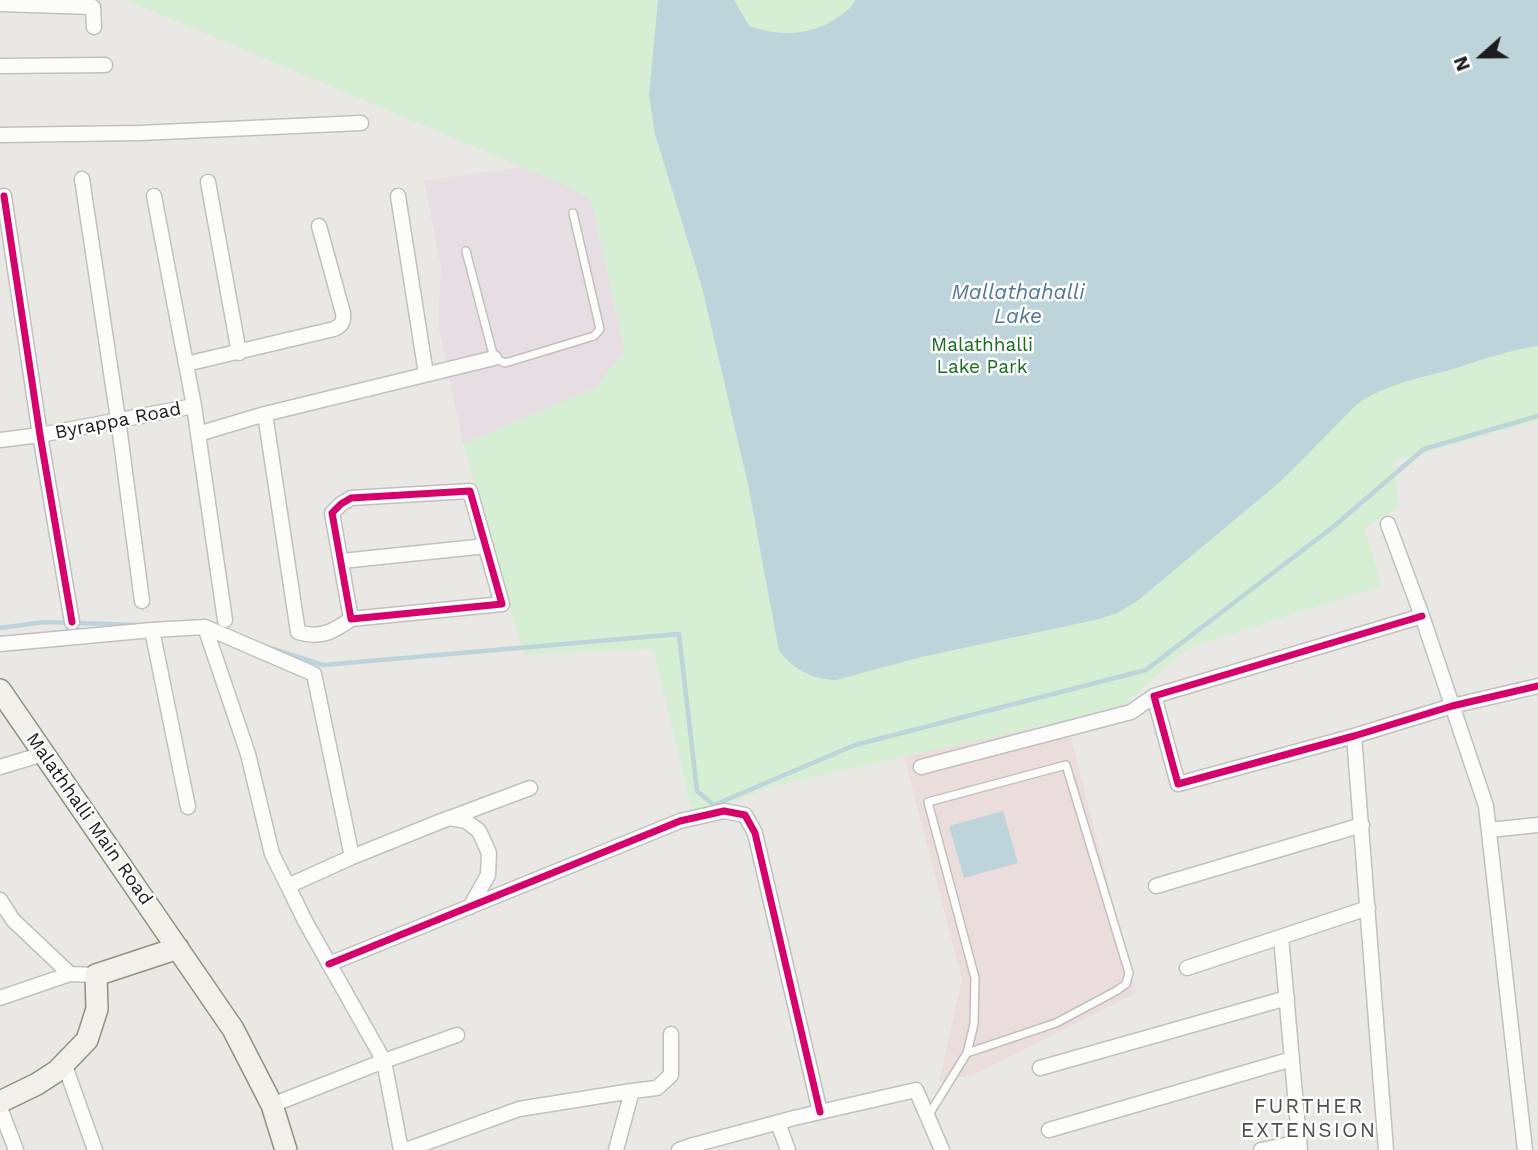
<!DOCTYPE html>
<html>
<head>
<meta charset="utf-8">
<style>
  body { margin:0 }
  #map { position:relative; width:1538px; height:1150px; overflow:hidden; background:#eae8e5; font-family:"Work Sans",sans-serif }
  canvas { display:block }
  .north { position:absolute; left:1447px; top:21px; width:70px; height:70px; -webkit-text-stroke:5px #fff; paint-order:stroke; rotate:249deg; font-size:19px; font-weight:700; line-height:28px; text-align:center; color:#1c1c1c }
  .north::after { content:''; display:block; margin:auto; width:24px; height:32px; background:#1c1c1c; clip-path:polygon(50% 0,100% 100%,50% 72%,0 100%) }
</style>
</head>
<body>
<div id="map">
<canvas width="1538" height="1150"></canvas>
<div class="north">N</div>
</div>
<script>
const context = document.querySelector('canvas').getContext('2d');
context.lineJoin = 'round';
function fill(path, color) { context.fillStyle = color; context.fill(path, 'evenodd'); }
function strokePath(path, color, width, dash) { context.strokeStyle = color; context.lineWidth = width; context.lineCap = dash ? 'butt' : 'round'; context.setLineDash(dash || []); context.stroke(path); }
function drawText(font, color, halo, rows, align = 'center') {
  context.font = font + ' "Work Sans",sans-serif'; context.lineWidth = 5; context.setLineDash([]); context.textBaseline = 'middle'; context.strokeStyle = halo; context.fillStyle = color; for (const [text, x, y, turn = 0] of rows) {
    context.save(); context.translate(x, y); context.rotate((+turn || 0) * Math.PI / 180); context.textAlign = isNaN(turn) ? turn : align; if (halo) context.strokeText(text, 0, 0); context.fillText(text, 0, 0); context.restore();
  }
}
fill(new Path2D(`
  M 1067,721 L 1136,993 L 975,1074 L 939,1082 L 962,980 L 904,756 Z`), '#ebdddc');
fill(new Path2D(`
  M 523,167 L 565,185 L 591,200 L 625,352 L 595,388 L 463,444 L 438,324 L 441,268 L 424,181 Z`), '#e7dee3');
fill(new Path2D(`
  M 126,0 L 1538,0 L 1538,421 L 1394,461 L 1399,507 L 1364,528 L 1382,586 L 1186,649 L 1122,708 L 770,787 L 706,813 L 691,806 L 653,649 L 524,655 L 463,444 L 595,388 L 625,352 L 591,200 L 565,185 Z`), '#d5eed4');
fill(new Path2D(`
  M 658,0 L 734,0 L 749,26 C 780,37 812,36 840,16 C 846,12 852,7 855,0 L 1538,0 L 1538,346 C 1509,350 1481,360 1453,369 C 1421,378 1384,384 1356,405 L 1281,481 L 1136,602 L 1115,614 L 1095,620 L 921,657 L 836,680 C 812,679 795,670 779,651 L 748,484 L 702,287 L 655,134 L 649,95 Z
  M 1003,811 L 1018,863 L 964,878 L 949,826 Z`), '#bcd4da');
strokePath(new Path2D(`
  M 0,628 L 44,622 L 139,625
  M 270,648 L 323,665 L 679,634 L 697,791 L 714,805 L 855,745 L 1146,670 L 1333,527 L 1424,449 L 1538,416`), '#bcd4da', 4.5);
const lane = new Path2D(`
  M 466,251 L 494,358 L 505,363 L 594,336 L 600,329 L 573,213
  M 928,1116 L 967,1053 L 974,1024 L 975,978 L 928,802 L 1066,765 L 1129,973 L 1126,984 L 1116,991 L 1056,1023 L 967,1053`);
const street = new Path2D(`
  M 0,4 L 93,7 L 94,27
  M 0,66 L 105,65
  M 0,135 L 139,133 L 361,123
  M 82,179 L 119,426 L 142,601
  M 208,182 L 239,353
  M 4,196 L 40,435 L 72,622
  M 154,196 L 194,406 L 225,620
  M 398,196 L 426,374
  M 186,364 L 334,329 C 342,325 344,322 343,313 L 319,226
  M 265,414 L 494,358
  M 198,434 L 265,414 L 298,632 C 320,639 333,632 351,619
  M 0,440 L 40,435 L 194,406
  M 470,491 L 502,604 L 351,619 L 332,513 L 341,504 L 351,498 Z
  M 1388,524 L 1422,616 L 1486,806 L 1525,1150
  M 342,561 L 486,546
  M 1422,616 L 1154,696 L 1178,784 L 1354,736 L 1452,706 L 1538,686
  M 205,627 L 248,754 L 272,854 L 288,886
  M 152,630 L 188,807
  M 0,644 L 152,630 L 205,627 L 314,674 L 352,857
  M 1354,736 L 1386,1150
  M 0,767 L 43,754
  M 921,767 L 1131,712 L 1154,696
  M 450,818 L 530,788
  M 1489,830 L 1538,825
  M 1156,886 L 1362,825
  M 0,900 L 13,920 L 70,974
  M 1281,937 L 1300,1150
  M 329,964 L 680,821 L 724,811 L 745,815 L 755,833 L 820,1112
  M 1187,968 L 1368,908
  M 0,998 L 70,974 L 96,975
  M 64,1063 L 95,1150
  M 1040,1068 L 1287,998
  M 632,1091 L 657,1088 L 671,1075 L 671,1034
  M 272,1105 L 384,1061 L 457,1035
  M 0,1108 L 16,1150
  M 778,1123 L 788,1150
  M 1049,1130 L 1292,1059
  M 401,1150 L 384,1061 L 305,921 L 288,886 L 352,857 L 449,818 L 466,821 L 479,831 L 489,853 L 488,875 L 470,907
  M 406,1150 L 519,1109 L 632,1091 L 616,1150
  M 679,1150 L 690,1146 L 794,1118 L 916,1090 L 942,1150
  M 1261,1150 L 1299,1142`);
const secondary = new Path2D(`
  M 0,690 L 233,1029 L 272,1105 L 286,1150
  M 0,1102 L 37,1084 L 57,1071 L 87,1040 L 97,1009 L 96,975 L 178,948`);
strokePath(lane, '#c1c0bf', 10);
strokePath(street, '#c1c0bf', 17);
strokePath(secondary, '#91917f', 24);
strokePath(lane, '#fcfcfb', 7);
strokePath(street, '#fcfcfb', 14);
strokePath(secondary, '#f1f0ea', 21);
strokePath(new Path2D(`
  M 4,196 L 40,435 L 72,622
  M 470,491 L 502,604 L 351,619 L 332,513 L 341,504 L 351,498 Z
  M 1422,616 L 1154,696 L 1178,784 L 1354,736 L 1452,706 L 1538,686
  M 329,964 L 680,821 L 724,811 L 745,815 L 755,833 L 820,1112`), '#d6006c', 7);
drawText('19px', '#176d1c', '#fff', [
  ["Malathhalli",982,345],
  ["Lake Park",982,367]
]);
drawText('19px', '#1c1c1c', '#fff', [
  ["Byrappa Road",118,421,-11],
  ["Malathhalli Main Road",89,819,55]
]);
drawText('italic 21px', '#517799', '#fff', [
  ["Mallathahalli",1018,293],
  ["Lake",1018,317]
]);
context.letterSpacing = '2px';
drawText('21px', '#4f4f4f', '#fff', [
  ["FURTHER",1309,1107],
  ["EXTENSION",1309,1131]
]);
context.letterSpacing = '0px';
</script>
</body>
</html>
